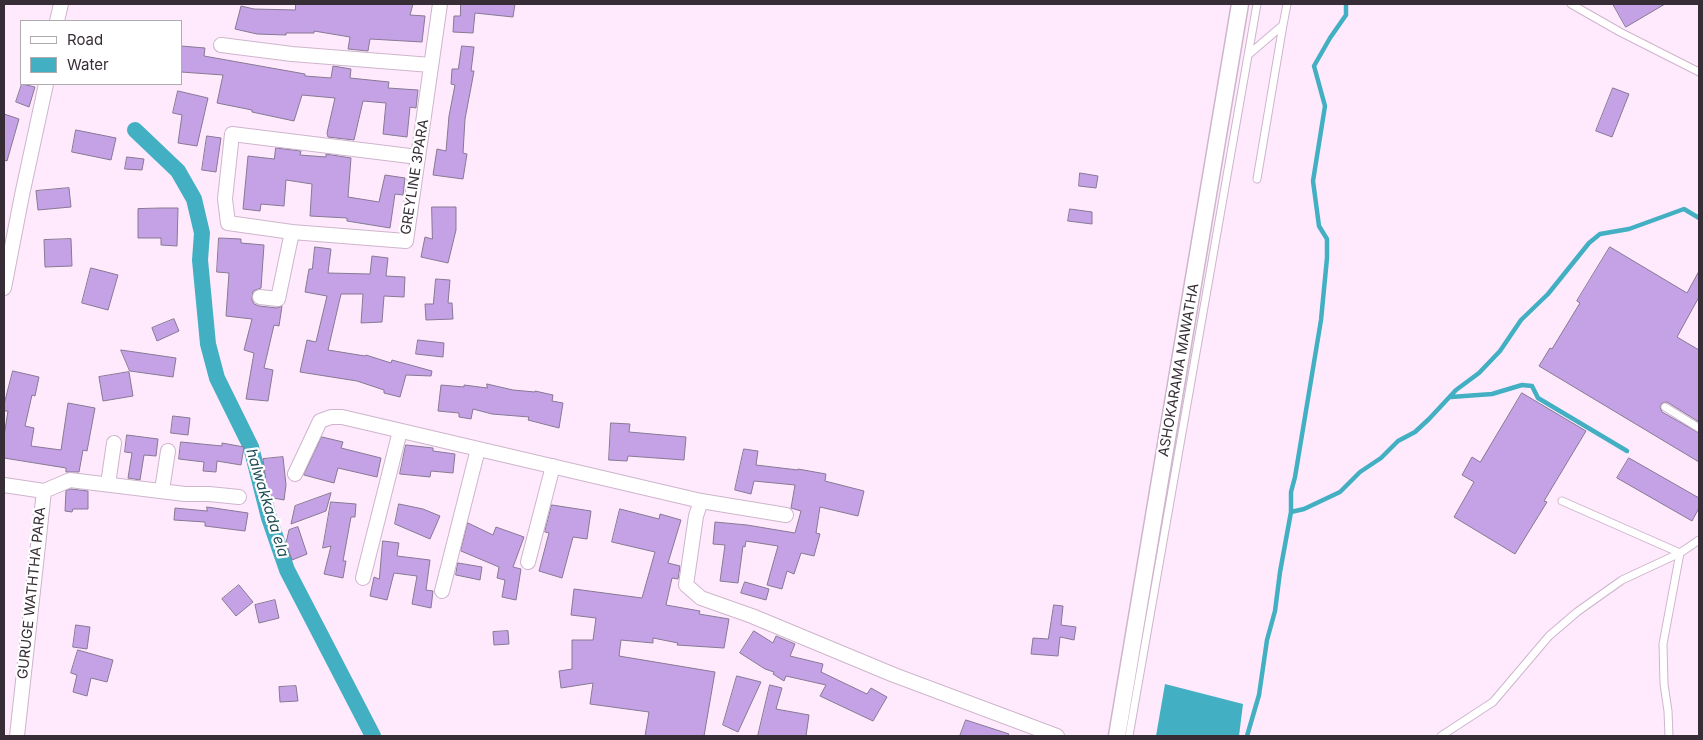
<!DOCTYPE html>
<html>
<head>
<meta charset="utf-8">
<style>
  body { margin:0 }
  #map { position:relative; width:1703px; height:740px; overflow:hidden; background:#ffeafd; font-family:Inter,sans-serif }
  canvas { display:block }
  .frame { position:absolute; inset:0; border:5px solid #372d36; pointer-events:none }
  .legend { position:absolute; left:20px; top:20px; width:162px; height:65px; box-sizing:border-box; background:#fff; border:1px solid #afabaf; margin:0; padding:6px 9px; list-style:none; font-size:15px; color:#372d36 }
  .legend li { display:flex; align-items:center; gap:10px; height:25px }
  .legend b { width:25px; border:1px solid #afabaf }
</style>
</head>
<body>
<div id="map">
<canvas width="1703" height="740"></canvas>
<div class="frame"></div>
<ul class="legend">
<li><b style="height:6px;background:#fff"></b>Road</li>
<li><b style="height:14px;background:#42afc3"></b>Water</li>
</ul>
</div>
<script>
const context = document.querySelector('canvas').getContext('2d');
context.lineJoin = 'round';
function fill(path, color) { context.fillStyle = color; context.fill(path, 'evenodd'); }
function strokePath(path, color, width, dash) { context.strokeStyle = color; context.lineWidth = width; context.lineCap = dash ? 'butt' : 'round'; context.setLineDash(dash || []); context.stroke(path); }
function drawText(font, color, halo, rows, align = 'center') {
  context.font = font + ' Inter,sans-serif'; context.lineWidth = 4.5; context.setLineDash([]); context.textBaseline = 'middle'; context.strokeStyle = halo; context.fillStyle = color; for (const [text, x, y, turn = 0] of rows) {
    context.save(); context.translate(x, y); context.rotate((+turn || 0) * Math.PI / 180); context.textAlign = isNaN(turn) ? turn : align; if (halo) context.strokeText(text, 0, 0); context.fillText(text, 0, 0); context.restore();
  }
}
fill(new Path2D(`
  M 1165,684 L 1243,704 L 1239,736 L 1156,736 Z`), '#42afc3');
strokePath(new Path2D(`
  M 1451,397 L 1492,394 L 1522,385 L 1532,386 L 1538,398 L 1627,451
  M 1291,512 L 1304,509 L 1340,492 L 1360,472 L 1381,458 L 1398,441 L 1415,432 L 1429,419 L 1456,390 L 1479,373 L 1500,351 L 1521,320 L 1548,294 L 1589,243 L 1600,234 L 1629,229 L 1684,209 L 1699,218
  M 1247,736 L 1259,695 L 1267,640 L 1275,611 L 1280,572 L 1291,512 L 1291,492 L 1295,477 L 1321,320 L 1327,258 L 1327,239 L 1319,226 L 1313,181 L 1325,106 L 1314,66 L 1330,38 L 1346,15 L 1346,4`), '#42afc3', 4.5);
strokePath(new Path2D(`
  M 135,130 L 178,171 L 194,199 L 202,233 L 200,260 L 208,344 L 217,378 L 251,447 L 269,518 L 287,570 L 373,736`), '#42afc3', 16);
const building = new Path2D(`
  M 296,4 L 413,4 L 410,15 L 425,16 L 422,42 L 370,39 L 368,51 L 348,49 L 350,37 L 314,31 L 314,33 L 286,33 L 286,35 L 257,34 L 235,29 L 241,6 L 254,9 L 295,10 Z
  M 461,4 L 515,4 L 513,17 L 475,13 L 473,33 L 453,32 L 454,16 L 460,16 Z
  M 1613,4 L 1665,4 L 1626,27 Z
  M 181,46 L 205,48 L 204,56 L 305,74 L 305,76 L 331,78 L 333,66 L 351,69 L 350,78 L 389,82 L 388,88 L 418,90 L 416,108 L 410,107 L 407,137 L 383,134 L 386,103 L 363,101 L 354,140 L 328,137 L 327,133 L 335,98 L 302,95 L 294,121 L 252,112 L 252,110 L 217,103 L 223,75 L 181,72 Z
  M 462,46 L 474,47 L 471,71 L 474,71 L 472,82 L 465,119 L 463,153 L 467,154 L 463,179 L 433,175 L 437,149 L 446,151 L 449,116 L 455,85 L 451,84 L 452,69 L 458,69 Z
  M 22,84 L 35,87 L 29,107 L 16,102 Z
  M 1613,88 L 1629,94 L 1612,137 L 1596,131 Z
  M 178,91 L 208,98 L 197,146 L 178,143 L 182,115 L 173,113 Z
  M 4,114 L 19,119 L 7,161 L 4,160 Z
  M 76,130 L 116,138 L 111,160 L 72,152 Z
  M 207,136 L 221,138 L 216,172 L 202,170 Z
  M 276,148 L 301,151 L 300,155 L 326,157 L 326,154 L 351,158 L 348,197 L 379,202 L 385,175 L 405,178 L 403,195 L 395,194 L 390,228 L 347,221 L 347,218 L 310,216 L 312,184 L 286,180 L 284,206 L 261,204 L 260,211 L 243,209 L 248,156 L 274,159 Z
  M 127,157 L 144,159 L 142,170 L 125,169 Z
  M 1080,173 L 1098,176 L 1096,188 L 1079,186 Z
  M 69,188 L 71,207 L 38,210 L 36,191 Z
  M 432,207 L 456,207 L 456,230 L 448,263 L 421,257 L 425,237 L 432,239 Z
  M 161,208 L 178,208 L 177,246 L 161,245 L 161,238 L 138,238 L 138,209 Z
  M 1070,209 L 1092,212 L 1092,224 L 1068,221 Z
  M 219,238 L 241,239 L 241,243 L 264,245 L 261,288 L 253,291 L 252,300 L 254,304 L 259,306 L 277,308 L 282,306 L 279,326 L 274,325 L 264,368 L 273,370 L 268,401 L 246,399 L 254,353 L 244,350 L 252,319 L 226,316 L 229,273 L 217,272 Z
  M 71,239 L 72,266 L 45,267 L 44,240 Z
  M 315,247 L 331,249 L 328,273 L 370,274 L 372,256 L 388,258 L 386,276 L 405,277 L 404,297 L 384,296 L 382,322 L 361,323 L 363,294 L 341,294 L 328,350 L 365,356 L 366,355 L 391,363 L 392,360 L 432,371 L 431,376 L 406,375 L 400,397 L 384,393 L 384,390 L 357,381 L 300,372 L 307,340 L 316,342 L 327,296 L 305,292 L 309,269 L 312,269 Z
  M 1610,247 L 1687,293 L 1699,271 L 1699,297 L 1677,337 L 1699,350 L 1699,422 L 1667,402 L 1662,403 L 1660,407 L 1662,412 L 1699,433 L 1699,462 L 1539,366 L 1550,348 L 1552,349 L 1580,303 L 1577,301 Z
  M 91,268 L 118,275 L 108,310 L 82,303 Z
  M 436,279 L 450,280 L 448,303 L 452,303 L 453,319 L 426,320 L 425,304 L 433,304 Z
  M 174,319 L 179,331 L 157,341 L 152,328 Z
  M 418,340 L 444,343 L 443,357 L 416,354 Z
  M 121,350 L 176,358 L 173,377 L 130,371 Z
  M 13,371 L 39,377 L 35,396 L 32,395 L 25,426 L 34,428 L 31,446 L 61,450 L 68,403 L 95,408 L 87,451 L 83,450 L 79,472 L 66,472 L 66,468 L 4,458 L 4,436 L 8,411 L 4,411 L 4,405 Z
  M 129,372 L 133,396 L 103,401 L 99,377 Z
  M 487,384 L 513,390 L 535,392 L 535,391 L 553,395 L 552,401 L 563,403 L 559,428 L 528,420 L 529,417 L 492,414 L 473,409 L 471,419 L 459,417 L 459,413 L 438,411 L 441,385 L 464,387 L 464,385 L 487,388 Z
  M 1522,393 L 1586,431 L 1544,501 L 1547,502 L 1515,554 L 1454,517 L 1474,482 L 1462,475 L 1472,457 L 1480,462 Z
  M 173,416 L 190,418 L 188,435 L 171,433 Z
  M 611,423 L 630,424 L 629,432 L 686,437 L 684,460 L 628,456 L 627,461 L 609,460 Z
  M 127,435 L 158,439 L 156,456 L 144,455 L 140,480 L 128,478 L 132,453 L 125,452 Z
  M 322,437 L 343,442 L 341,448 L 381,458 L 377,477 L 338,468 L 334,483 L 304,475 Z
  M 181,442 L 222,446 L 222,443 L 244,447 L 241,465 L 217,461 L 216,472 L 203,471 L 204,462 L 179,459 Z
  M 406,445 L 433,448 L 433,451 L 455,454 L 453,473 L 431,471 L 430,477 L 400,474 Z
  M 744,449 L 758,451 L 756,465 L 798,470 L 798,469 L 826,474 L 825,481 L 864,491 L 858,516 L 820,507 L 816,533 L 820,534 L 814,556 L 801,553 L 794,574 L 787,571 L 782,589 L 767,585 L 778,546 L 746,541 L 745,547 L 743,546 L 738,583 L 720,581 L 725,545 L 713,544 L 715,522 L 747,525 L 795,533 L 801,511 L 791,508 L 795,485 L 754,481 L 751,494 L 735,490 Z
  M 283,457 L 286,485 L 284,500 L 268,497 L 263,459 Z
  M 1629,458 L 1699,498 L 1699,508 L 1692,521 L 1617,478 Z
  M 71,489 L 88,491 L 88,509 L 73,509 L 72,512 L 65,511 L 66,491 Z
  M 331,493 L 326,511 L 291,524 L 295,506 Z
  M 331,502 L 356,504 L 355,517 L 351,517 L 343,561 L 346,561 L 343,578 L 324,574 L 331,546 L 323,548 Z
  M 399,504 L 423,509 L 440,516 L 430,539 L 395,524 Z
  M 552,505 L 591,511 L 587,539 L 573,537 L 562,578 L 539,571 L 549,533 L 545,532 Z
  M 207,507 L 248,513 L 245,531 L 205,526 L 205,522 L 174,520 L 175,508 L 207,511 Z
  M 620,509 L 659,519 L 660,514 L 681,520 L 668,563 L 680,566 L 678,579 L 672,578 L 666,605 L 700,611 L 699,614 L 729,619 L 724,648 L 677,645 L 678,643 L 653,638 L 653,643 L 621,640 L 619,656 L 715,672 L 704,736 L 645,736 L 649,712 L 590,704 L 593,683 L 561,688 L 559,671 L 572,669 L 572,640 L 593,640 L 596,618 L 571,615 L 574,589 L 642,598 L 655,552 L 612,542 Z
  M 468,523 L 493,535 L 496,527 L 524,537 L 513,567 L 521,569 L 516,600 L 502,597 L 505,580 L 497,578 L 499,567 L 461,551 Z
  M 298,527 L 307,554 L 292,560 L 286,543 L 289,530 Z
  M 383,541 L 399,543 L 397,556 L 430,560 L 426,590 L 433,591 L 431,608 L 412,604 L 417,576 L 394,573 L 387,600 L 370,596 L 374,577 L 379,579 Z
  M 458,563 L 482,567 L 480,580 L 456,575 Z
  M 745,582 L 769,589 L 766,600 L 741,593 Z
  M 239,585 L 253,602 L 236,616 L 222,599 Z
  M 275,600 L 279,618 L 259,623 L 255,605 Z
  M 1054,605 L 1063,606 L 1061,625 L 1076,627 L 1074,640 L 1060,637 L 1058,656 L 1031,654 L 1033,638 L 1048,639 Z
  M 76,625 L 90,627 L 87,649 L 73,647 Z
  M 508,631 L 509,644 L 494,645 L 493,632 Z
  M 754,631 L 773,643 L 776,636 L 795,644 L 790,656 L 823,664 L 821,672 L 867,694 L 871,688 L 887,697 L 873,721 L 820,696 L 826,685 L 786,676 L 784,681 L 773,674 L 774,672 L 765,669 L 740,653 Z
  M 78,650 L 113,660 L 107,682 L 91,678 L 87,696 L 73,692 L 77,675 L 71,673 Z
  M 737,676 L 761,682 L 738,732 L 723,725 Z
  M 770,685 L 782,688 L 776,709 L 809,715 L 806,736 L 758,736 Z
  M 296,686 L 298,701 L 280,702 L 279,687 Z
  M 966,720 L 1009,734 L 1008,736 L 960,736 Z`);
fill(building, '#c5a2e6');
strokePath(building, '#867993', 1);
const service = new Path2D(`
  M 1571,4 L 1620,32 L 1699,72
  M 1248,55 L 1283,25 L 1287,4
  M 1257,179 L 1283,25
  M 1665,407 L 1699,428
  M 1562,501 L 1680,553 L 1699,540
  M 1129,736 L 1257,4
  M 1441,736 L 1493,702 L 1549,636 L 1577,612 L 1622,580 L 1680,553
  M 1669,736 L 1668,711 L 1664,684 L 1663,644 L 1680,553`);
const minor = new Path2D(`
  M 57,21 L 61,4
  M 221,45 L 292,54 L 431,65
  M 292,232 L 228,223 L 225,199 L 232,134 L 418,157
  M 4,288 L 22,195 L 46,84
  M 260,297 L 278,299 L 292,232 L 406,241 L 440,4
  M 295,474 L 320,421 L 331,417 L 342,417 L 701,501 L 696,516 L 686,585 L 701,598 L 752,616 L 894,675 L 1057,736
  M 108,484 L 114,443
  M 4,485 L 44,491 L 17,736
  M 162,490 L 168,451
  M 44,491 L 70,480 L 185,494 L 209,494 L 239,497
  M 701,501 L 786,515
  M 528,562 L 553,466
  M 363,578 L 400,431
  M 442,591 L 478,449`);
const tertiary = new Path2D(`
  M 1117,736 L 1240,4`);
strokePath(service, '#ceb5cc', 9);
strokePath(minor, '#ceb5cc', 16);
strokePath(tertiary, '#ceb5cc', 19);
strokePath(service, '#fff', 7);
strokePath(minor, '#fff', 14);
strokePath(tertiary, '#fff', 16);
drawText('14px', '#372d36', '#fff', [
  ["GREYLINE 3PARA",415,177,-81],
  ["ASHOKARAMA MAWATHA",1179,370,-80],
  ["GURUGE WATHTHA PARA",32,593,-84]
]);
drawText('italic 15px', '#1d4c55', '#fff', [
  ["halwakkada ela",267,503,73]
]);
</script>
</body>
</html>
